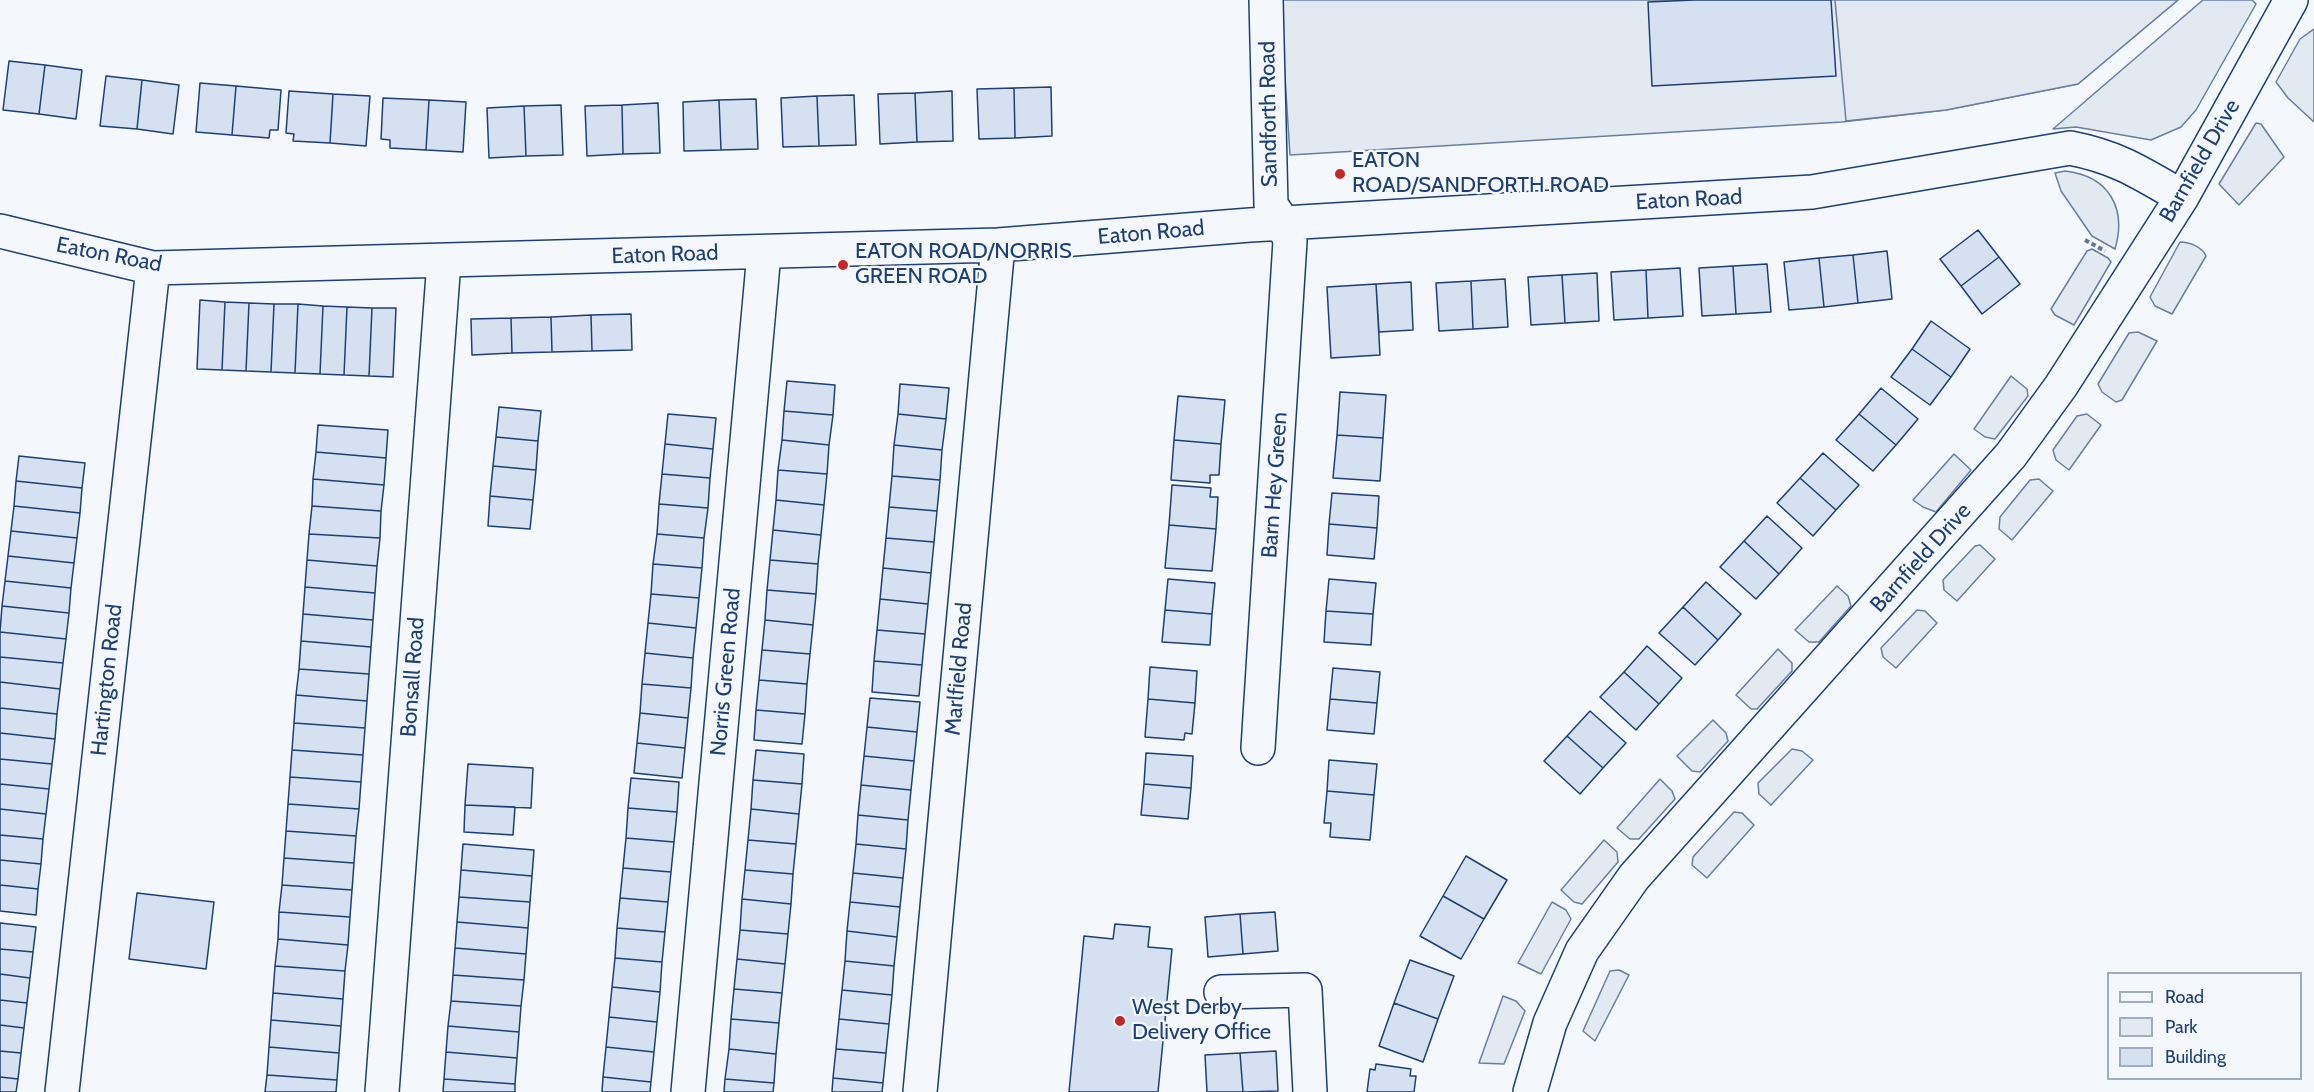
<!DOCTYPE html>
<html>
<head>
<meta charset="utf-8">
<style>
  body { margin:0 }
  #map { position:relative; width:2314px; height:1092px; overflow:hidden; background:#f4f7fb; font-family:Cabin,sans-serif }
  canvas { display:block }
  .legend { position:absolute; left:2107px; top:972px; width:195px; height:108px; box-sizing:border-box; background:#f4f7fb; border:2px solid #9eadc5; margin:0; padding:8px 10px; list-style:none; font-size:18px; color:#1d3f73 }
  .legend li { display:flex; align-items:center; gap:12px; height:30px }
  .legend b { width:30px; border:2px solid #9eadc5 }
</style>
</head>
<body>
<div id="map">
<canvas width="2314" height="1092"></canvas>
<ul class="legend">
<li><b style="height:8px;background:#f4f7fb"></b>Road</li>
<li><b style="height:16px;background:#e3e9f0"></b>Park</li>
<li><b style="height:16px;background:#d5e0f0"></b>Building</li>
</ul>
</div>
<script>
const context = document.querySelector('canvas').getContext('2d');
context.lineJoin = 'round';
function fill(path, color) { context.fillStyle = color; context.fill(path, 'evenodd'); }
function strokePath(path, color, width, dash) { context.strokeStyle = color; context.lineWidth = width; context.lineCap = dash ? 'butt' : 'round'; context.setLineDash(dash || []); context.stroke(path); }
function drawText(font, color, halo, rows, align = 'center') {
  context.font = font + ' Cabin,sans-serif'; context.lineWidth = 4.5; context.setLineDash([]); context.textBaseline = 'middle'; context.strokeStyle = halo; context.fillStyle = color; for (const [text, x, y, turn = 0] of rows) {
    context.save(); context.translate(x, y); context.rotate((+turn || 0) * Math.PI / 180); context.textAlign = isNaN(turn) ? turn : align; if (halo) context.strokeText(text, 0, 0); context.fillText(text, 0, 0); context.restore();
  }
}
const green = new Path2D(`
  M 1280,0 L 2178,0 L 2078,84 L 1946,110 L 1842,122 L 1290,155 Z
  M 2203,0 L 2252,0 L 2256,4 L 2196,110 L 2181,127 L 2151,140 L 2076,127 L 2053,129 Z
  M 2314,29 L 2314,122 L 2288,98 L 2276,82 L 2300,39 Z
  M 2256,123 L 2261,124 L 2284,157 L 2239,205 L 2219,184 Z
  M 2065,171 C 2109,176 2127,208 2115,249 L 2092,236 L 2061,191 L 2055,173 Z
  M 2180,242 C 2190,242 2202,247 2206,256 L 2172,314 L 2155,306 L 2150,297 Z
  M 2092,249 L 2108,258 L 2111,262 L 2074,325 L 2055,315 L 2051,309 L 2087,251 Z
  M 2138,332 L 2157,341 L 2122,400 L 2116,402 L 2102,392 L 2098,384 L 2129,333 Z
  M 2011,376 L 2027,389 L 2028,396 L 1995,439 L 1985,437 L 1974,429 Z
  M 2087,414 L 2101,425 L 2069,470 L 2056,460 L 2053,450 L 2077,416 Z
  M 1954,454 L 1971,470 L 1936,512 L 1923,507 L 1913,500 Z
  M 2039,479 L 2053,491 L 2012,540 L 1999,529 L 2000,517 L 2030,480 Z
  M 1980,545 L 1995,559 L 1957,601 L 1944,590 L 1943,580 L 1975,546 Z
  M 1837,586 L 1848,596 L 1851,606 L 1819,642 L 1809,642 L 1795,630 Z
  M 1917,610 L 1925,611 L 1937,623 L 1896,668 L 1883,657 L 1881,648 Z
  M 1778,649 L 1792,663 L 1792,671 L 1757,709 L 1751,709 L 1736,695 Z
  M 1713,720 L 1726,733 L 1728,741 L 1700,772 L 1692,771 L 1677,756 Z
  M 1792,749 L 1802,751 L 1813,760 L 1771,805 L 1759,794 L 1758,783 Z
  M 1660,779 L 1672,791 L 1675,799 L 1639,839 L 1630,839 L 1617,828 Z
  M 1734,812 L 1742,813 L 1754,825 L 1707,878 L 1692,865 L 1693,857 Z
  M 1604,840 L 1617,852 L 1618,862 L 1582,904 L 1574,902 L 1561,890 Z
  M 1552,902 L 1566,910 L 1571,919 L 1541,974 L 1518,963 Z
  M 1619,970 L 1629,975 L 1595,1041 L 1583,1031 L 1610,971 Z
  M 1503,996 L 1516,1001 L 1525,1011 L 1504,1064 L 1479,1063 Z`);
fill(green, '#e3e9f0');
strokePath(green, '#687fa3', 1.5);
const parking = new Path2D(`
  M 1835,0 L 2178,0 L 2078,84 L 1946,110 L 1846,121 Z`);
fill(parking, '#e3e8f0');
strokePath(parking, '#687fa3', 1.5);
const building = new Path2D(`
  M 1694,0 L 1831,0 L 1836,76 L 1652,86 L 1648,2 Z
  M 9,61 L 45,65 L 39,114 L 3,110 Z
  M 45,65 L 82,70 L 76,119 L 39,114 Z
  M 106,76 L 142,80 L 137,129 L 100,126 Z
  M 142,80 L 179,85 L 173,134 L 137,129 Z
  M 200,83 L 236,86 L 232,135 L 196,132 Z
  M 236,86 L 281,90 L 278,130 L 270,130 L 269,138 L 232,135 Z
  M 1051,87 L 1052,136 L 1015,138 L 1014,88 Z
  M 1014,88 L 1015,138 L 979,139 L 977,89 Z
  M 289,91 L 333,94 L 330,143 L 293,141 L 294,134 L 286,133 Z
  M 952,91 L 953,141 L 917,142 L 915,93 Z
  M 915,93 L 917,142 L 880,144 L 878,94 Z
  M 333,94 L 370,96 L 366,146 L 330,143 Z
  M 854,95 L 856,145 L 819,146 L 817,96 Z
  M 817,96 L 819,146 L 783,147 L 781,98 Z
  M 383,98 L 429,100 L 426,150 L 390,148 L 390,140 L 381,139 Z
  M 756,99 L 758,149 L 721,150 L 719,100 Z
  M 429,100 L 466,102 L 463,152 L 426,150 Z
  M 719,100 L 721,150 L 684,151 L 683,102 Z
  M 658,103 L 660,153 L 623,154 L 622,105 Z
  M 561,105 L 563,155 L 526,156 L 524,106 Z
  M 622,105 L 623,154 L 587,156 L 585,106 Z
  M 524,106 L 526,156 L 489,158 L 487,108 Z
  M 1978,230 L 1999,257 L 1961,286 L 1940,259 Z
  M 1887,251 L 1892,299 L 1858,303 L 1853,255 Z
  M 1853,255 L 1858,303 L 1824,307 L 1819,258 Z
  M 1999,257 L 2020,284 L 1982,314 L 1961,286 Z
  M 1819,258 L 1824,307 L 1789,310 L 1784,262 Z
  M 1767,264 L 1771,312 L 1736,314 L 1733,266 Z
  M 1733,266 L 1736,314 L 1702,316 L 1699,268 Z
  M 1680,268 L 1683,316 L 1648,318 L 1646,270 Z
  M 1646,270 L 1648,318 L 1614,320 L 1611,272 Z
  M 1597,273 L 1599,321 L 1565,323 L 1562,275 Z
  M 1562,275 L 1565,323 L 1531,325 L 1528,277 Z
  M 1505,279 L 1508,327 L 1473,329 L 1471,281 Z
  M 1471,281 L 1473,329 L 1439,331 L 1436,283 Z
  M 1411,282 L 1413,330 L 1379,332 L 1376,284 Z
  M 1376,284 L 1380,355 L 1331,358 L 1327,287 Z
  M 200,300 L 225,302 L 222,370 L 197,369 Z
  M 225,302 L 249,303 L 246,371 L 222,370 Z
  M 249,303 L 274,304 L 271,372 L 246,371 Z
  M 274,304 L 298,304 L 295,373 L 271,372 Z
  M 298,304 L 323,306 L 320,374 L 295,373 Z
  M 323,306 L 347,307 L 344,375 L 320,374 Z
  M 347,307 L 372,308 L 369,376 L 344,375 Z
  M 372,308 L 396,308 L 393,377 L 369,376 Z
  M 631,314 L 632,350 L 592,351 L 591,315 Z
  M 591,315 L 592,351 L 552,352 L 551,317 Z
  M 551,317 L 552,352 L 512,353 L 511,318 Z
  M 511,318 L 512,353 L 472,355 L 471,319 Z
  M 1931,321 L 1970,349 L 1951,377 L 1912,349 Z
  M 1912,349 L 1951,377 L 1930,405 L 1891,377 Z
  M 787,381 L 835,385 L 833,415 L 784,411 Z
  M 900,384 L 949,388 L 946,419 L 898,414 Z
  M 1881,388 L 1918,419 L 1896,445 L 1859,414 Z
  M 1340,392 L 1386,395 L 1383,438 L 1337,435 Z
  M 1178,396 L 1225,400 L 1221,444 L 1174,440 Z
  M 499,407 L 541,411 L 538,441 L 496,437 Z
  M 784,411 L 833,415 L 829,445 L 782,440 Z
  M 668,414 L 716,418 L 713,449 L 665,444 Z
  M 898,414 L 946,419 L 942,450 L 894,445 Z
  M 1859,414 L 1896,445 L 1873,471 L 1836,440 Z
  M 318,425 L 388,430 L 386,458 L 316,452 Z
  M 1337,435 L 1383,438 L 1380,481 L 1333,478 Z
  M 496,437 L 538,441 L 536,470 L 493,466 Z
  M 782,440 L 829,445 L 827,474 L 778,470 Z
  M 1174,440 L 1221,444 L 1219,475 L 1210,475 L 1210,483 L 1171,480 Z
  M 665,444 L 713,449 L 710,478 L 662,474 Z
  M 894,445 L 942,450 L 940,480 L 892,476 Z
  M 316,452 L 386,458 L 384,485 L 313,479 Z
  M 1823,453 L 1859,485 L 1836,510 L 1800,478 Z
  M 19,456 L 85,463 L 82,488 L 16,481 Z
  M 493,466 L 536,470 L 533,500 L 490,496 Z
  M 778,470 L 827,474 L 824,505 L 776,500 Z
  M 662,474 L 710,478 L 708,508 L 659,504 Z
  M 892,476 L 940,480 L 937,511 L 889,507 Z
  M 1800,478 L 1836,510 L 1813,536 L 1777,503 Z
  M 313,479 L 384,485 L 381,511 L 312,506 Z
  M 16,481 L 82,488 L 80,513 L 14,506 Z
  M 1172,485 L 1211,488 L 1210,497 L 1218,497 L 1216,529 L 1169,525 Z
  M 1332,493 L 1379,496 L 1377,528 L 1329,524 Z
  M 490,496 L 533,500 L 530,529 L 488,526 Z
  M 776,500 L 824,505 L 821,535 L 773,530 Z
  M 659,504 L 708,508 L 704,538 L 657,534 Z
  M 14,506 L 80,513 L 77,538 L 11,531 Z
  M 312,506 L 381,511 L 380,538 L 309,534 Z
  M 889,507 L 937,511 L 934,542 L 886,538 Z
  M 1767,516 L 1802,548 L 1779,574 L 1744,541 Z
  M 1329,524 L 1377,528 L 1374,559 L 1327,555 Z
  M 1169,525 L 1216,529 L 1212,571 L 1165,568 Z
  M 773,530 L 821,535 L 818,564 L 770,560 Z
  M 11,531 L 77,538 L 74,563 L 8,556 Z
  M 309,534 L 380,538 L 377,566 L 307,560 Z
  M 657,534 L 704,538 L 702,568 L 653,564 Z
  M 886,538 L 934,542 L 931,573 L 883,568 Z
  M 1744,541 L 1779,574 L 1756,599 L 1720,567 Z
  M 8,556 L 74,563 L 71,588 L 5,581 Z
  M 307,560 L 377,566 L 375,593 L 305,587 Z
  M 770,560 L 818,564 L 816,594 L 767,590 Z
  M 653,564 L 702,568 L 699,598 L 651,594 Z
  M 883,568 L 931,573 L 928,604 L 880,599 Z
  M 1168,579 L 1215,583 L 1212,614 L 1165,610 Z
  M 1329,579 L 1376,583 L 1373,614 L 1326,611 Z
  M 5,581 L 71,588 L 69,613 L 2,606 Z
  M 1706,582 L 1741,614 L 1718,640 L 1683,607 Z
  M 305,587 L 375,593 L 373,620 L 303,614 Z
  M 767,590 L 816,594 L 813,625 L 765,620 Z
  M 651,594 L 699,598 L 696,628 L 648,623 Z
  M 880,599 L 928,604 L 925,634 L 877,630 Z
  M 2,606 L 69,613 L 66,639 L 0,632 Z
  M 1683,607 L 1718,640 L 1695,665 L 1659,633 Z
  M 1165,610 L 1212,614 L 1210,645 L 1162,642 Z
  M 1326,611 L 1373,614 L 1371,645 L 1324,642 Z
  M 303,614 L 373,620 L 371,647 L 301,641 Z
  M 765,620 L 813,625 L 810,654 L 762,650 Z
  M 648,623 L 696,628 L 693,658 L 645,653 Z
  M 877,630 L 925,634 L 922,665 L 874,661 Z
  M 0,632 L 66,639 L 63,663 L 0,657 Z
  M 301,641 L 371,647 L 369,674 L 299,669 Z
  M 1647,646 L 1682,678 L 1659,704 L 1624,672 Z
  M 762,650 L 810,654 L 807,684 L 759,680 Z
  M 645,653 L 693,658 L 691,688 L 642,684 Z
  M 0,657 L 63,663 L 60,689 L 0,682 Z
  M 874,661 L 922,665 L 919,696 L 872,692 Z
  M 1150,667 L 1197,671 L 1195,703 L 1148,699 Z
  M 1333,668 L 1380,672 L 1377,703 L 1330,699 Z
  M 299,669 L 369,674 L 367,701 L 296,695 Z
  M 1624,672 L 1659,704 L 1636,730 L 1600,697 Z
  M 759,680 L 807,684 L 805,714 L 756,710 Z
  M 0,682 L 60,689 L 57,714 L 0,708 Z
  M 642,684 L 691,688 L 688,718 L 640,713 Z
  M 296,695 L 367,701 L 365,728 L 294,723 Z
  M 870,698 L 920,702 L 917,732 L 867,727 Z
  M 1148,699 L 1195,703 L 1192,734 L 1185,733 L 1184,740 L 1145,737 Z
  M 1330,699 L 1377,703 L 1374,734 L 1327,730 Z
  M 0,708 L 57,714 L 55,739 L 0,733 Z
  M 756,710 L 805,714 L 802,744 L 754,740 Z
  M 1590,711 L 1626,743 L 1603,768 L 1567,736 Z
  M 640,713 L 688,718 L 685,748 L 637,743 Z
  M 294,723 L 365,728 L 363,755 L 292,750 Z
  M 867,727 L 917,732 L 914,761 L 864,756 Z
  M 0,733 L 55,739 L 52,764 L 0,759 Z
  M 1567,736 L 1603,768 L 1580,794 L 1544,761 Z
  M 637,743 L 685,748 L 682,778 L 634,773 Z
  M 292,750 L 363,755 L 361,782 L 290,777 Z
  M 756,750 L 804,754 L 802,784 L 753,780 Z
  M 1146,753 L 1193,756 L 1191,788 L 1144,784 Z
  M 864,756 L 914,761 L 911,790 L 861,785 Z
  M 0,759 L 52,764 L 49,789 L 0,784 Z
  M 1329,760 L 1377,764 L 1374,795 L 1327,791 Z
  M 468,764 L 533,768 L 531,808 L 465,805 Z
  M 290,777 L 361,782 L 359,809 L 288,804 Z
  M 631,778 L 679,782 L 677,812 L 628,808 Z
  M 753,780 L 802,784 L 799,814 L 751,809 Z
  M 0,784 L 49,789 L 46,814 L 0,809 Z
  M 1144,784 L 1191,788 L 1188,819 L 1141,815 Z
  M 861,785 L 911,790 L 908,820 L 858,815 Z
  M 1327,791 L 1374,795 L 1370,840 L 1330,837 L 1331,823 L 1324,823 Z
  M 288,804 L 359,809 L 356,836 L 286,831 Z
  M 465,805 L 515,807 L 513,835 L 464,832 Z
  M 628,808 L 677,812 L 674,842 L 626,838 Z
  M 0,809 L 46,814 L 43,839 L 0,835 Z
  M 751,809 L 799,814 L 796,844 L 748,840 Z
  M 858,815 L 908,820 L 906,849 L 856,844 Z
  M 286,831 L 356,836 L 354,863 L 284,858 Z
  M 0,835 L 43,839 L 41,864 L 0,860 Z
  M 626,838 L 674,842 L 671,872 L 623,868 Z
  M 748,840 L 796,844 L 793,874 L 745,870 Z
  M 463,844 L 534,850 L 532,876 L 461,870 Z
  M 856,844 L 906,849 L 903,878 L 853,873 Z
  M 1466,856 L 1507,880 L 1484,919 L 1443,896 Z
  M 284,858 L 354,863 L 352,890 L 282,885 Z
  M 0,860 L 41,864 L 38,889 L 0,885 Z
  M 623,868 L 671,872 L 668,902 L 620,898 Z
  M 461,870 L 532,876 L 530,902 L 459,897 Z
  M 745,870 L 793,874 L 791,904 L 742,899 Z
  M 853,873 L 903,878 L 900,907 L 850,902 Z
  M 0,885 L 38,889 L 36,915 L 0,911 Z
  M 282,885 L 352,890 L 350,917 L 279,912 Z
  M 137,893 L 214,902 L 206,969 L 129,959 Z
  M 1443,896 L 1484,919 L 1461,959 L 1420,936 Z
  M 459,897 L 530,902 L 528,928 L 457,922 Z
  M 620,898 L 668,902 L 665,932 L 617,928 Z
  M 742,899 L 791,904 L 788,934 L 740,930 Z
  M 850,902 L 900,907 L 897,937 L 847,931 Z
  M 279,912 L 350,917 L 348,945 L 278,939 Z
  M 1275,912 L 1278,951 L 1243,954 L 1240,914 Z
  M 1240,914 L 1243,954 L 1208,957 L 1205,917 Z
  M 457,922 L 528,928 L 526,954 L 455,948 Z
  M 0,923 L 36,927 L 33,952 L 0,949 Z
  M 1115,924 L 1150,927 L 1148,947 L 1172,949 L 1158,1092 L 1069,1092 L 1084,936 L 1113,939 Z
  M 617,928 L 665,932 L 662,962 L 615,958 Z
  M 740,930 L 788,934 L 785,964 L 737,959 Z
  M 847,931 L 897,937 L 894,966 L 845,961 Z
  M 278,939 L 348,945 L 345,971 L 275,966 Z
  M 455,948 L 526,954 L 524,980 L 453,975 Z
  M 0,949 L 33,952 L 30,978 L 0,974 Z
  M 615,958 L 662,962 L 660,992 L 612,987 Z
  M 737,959 L 785,964 L 782,993 L 734,989 Z
  M 1410,960 L 1454,976 L 1438,1019 L 1394,1003 Z
  M 845,961 L 894,966 L 892,995 L 842,990 Z
  M 275,966 L 345,971 L 343,999 L 273,993 Z
  M 0,974 L 30,978 L 27,1003 L 0,1000 Z
  M 453,975 L 524,980 L 521,1006 L 451,1001 Z
  M 612,987 L 660,992 L 657,1022 L 609,1017 Z
  M 734,989 L 782,993 L 779,1023 L 731,1019 Z
  M 842,990 L 892,995 L 889,1024 L 839,1019 Z
  M 273,993 L 343,999 L 341,1026 L 271,1020 Z
  M 0,1000 L 27,1003 L 24,1028 L 0,1025 Z
  M 451,1001 L 521,1006 L 519,1032 L 448,1026 Z
  M 1394,1003 L 1438,1019 L 1423,1062 L 1379,1046 Z
  M 609,1017 L 657,1022 L 654,1052 L 606,1047 Z
  M 731,1019 L 779,1023 L 776,1054 L 729,1049 Z
  M 839,1019 L 889,1024 L 886,1053 L 836,1049 Z
  M 271,1020 L 341,1026 L 339,1053 L 269,1047 Z
  M 0,1025 L 24,1028 L 21,1053 L 0,1051 Z
  M 448,1026 L 519,1032 L 517,1058 L 446,1052 Z
  M 269,1047 L 339,1053 L 337,1080 L 267,1075 Z
  M 606,1047 L 654,1052 L 651,1082 L 603,1077 Z
  M 729,1049 L 776,1054 L 774,1083 L 725,1079 Z
  M 836,1049 L 886,1053 L 883,1083 L 833,1078 Z
  M 0,1051 L 21,1053 L 18,1079 L 0,1077 Z
  M 1276,1051 L 1278,1091 L 1243,1092 L 1240,1053 Z
  M 446,1052 L 517,1058 L 515,1084 L 444,1079 Z
  M 1240,1053 L 1243,1092 L 1207,1092 L 1205,1055 Z
  M 1376,1064 L 1411,1069 L 1410,1076 L 1416,1076 L 1414,1092 L 1367,1092 L 1370,1069 L 1375,1070 Z
  M 267,1075 L 337,1080 L 336,1092 L 265,1092 Z
  M 0,1077 L 18,1079 L 16,1092 L 0,1092 Z
  M 603,1077 L 651,1082 L 650,1092 L 602,1092 Z
  M 833,1078 L 883,1083 L 882,1092 L 832,1092 Z
  M 444,1079 L 515,1084 L 515,1092 L 443,1092 Z
  M 725,1079 L 774,1083 L 773,1092 L 724,1092 Z`);
fill(building, '#d5e0f0');
strokePath(building, '#1d3f73', 1.5);
const minor = new Path2D(`
  M 0,231 L 153,268 L 998,245 L 1250,225 L 1812,192 L 2070,148 C 2117,157 2141,173 2182,197
  M 1258,748 L 1290,241 L 1284,224 L 1271,205 L 1266,0
  M 1221,992 L 1305,990 L 1310,1092
  M 62,1092 L 153,268
  M 382,1092 L 444,261
  M 688,1092 L 764,253
  M 920,1092 L 998,245
  M 1530,1092 L 1550,1023 L 1582,951 L 1634,877 L 2011,455 L 2061,386 L 2182,197 L 2291,0`);
strokePath(minor, '#1d3f73', 36);
strokePath(new Path2D(`
  M 2085,240 L 2105,251`), '#5e769c', 4, [4.5, 3]);
strokePath(minor, '#f4f7fb', 33);
for (const [x, y, r, color] of [
  [1340,174,6,"#c62828"],
  [843,265,6,"#c62828"],
  [1120,1021,6,"#c62828"]
]) { const dot = new Path2D(); dot.arc(x, y, r, 0, 2 * Math.PI); context.fillStyle = color; context.fill(dot); strokePath(dot, '#f4f7fb', 2); }
drawText('22px', '#1d3f73', '#f4f7fb', [
  ["Sandforth Road",1269,114,-91],
  ["Barnfield Drive",2200,161,-60],
  ["Eaton Road",1689,200,-3],
  ["Eaton Road",1151,233,-5],
  ["Eaton Road",109,255,11],
  ["Eaton Road",665,255,-2],
  ["Barn Hey Green",1275,485,-86],
  ["Barnfield Drive",1921,558,-48],
  ["Marlfield Road",959,669,-85],
  ["Norris Green Road",726,672,-85],
  ["Bonsall Road",413,677,-86],
  ["Hartington Road",107,680,-84]
]);
drawText('22px', '#1d3f73', '#f4f7fb', [
  ["EATON",1352,161],
  ["ROAD/SANDFORTH ROAD",1352,186],
  ["EATON ROAD/NORRIS",855,252],
  ["GREEN ROAD",855,277],
  ["West Derby",1132,1008],
  ["Delivery Office",1132,1033]
], 'left');
</script>
</body>
</html>
